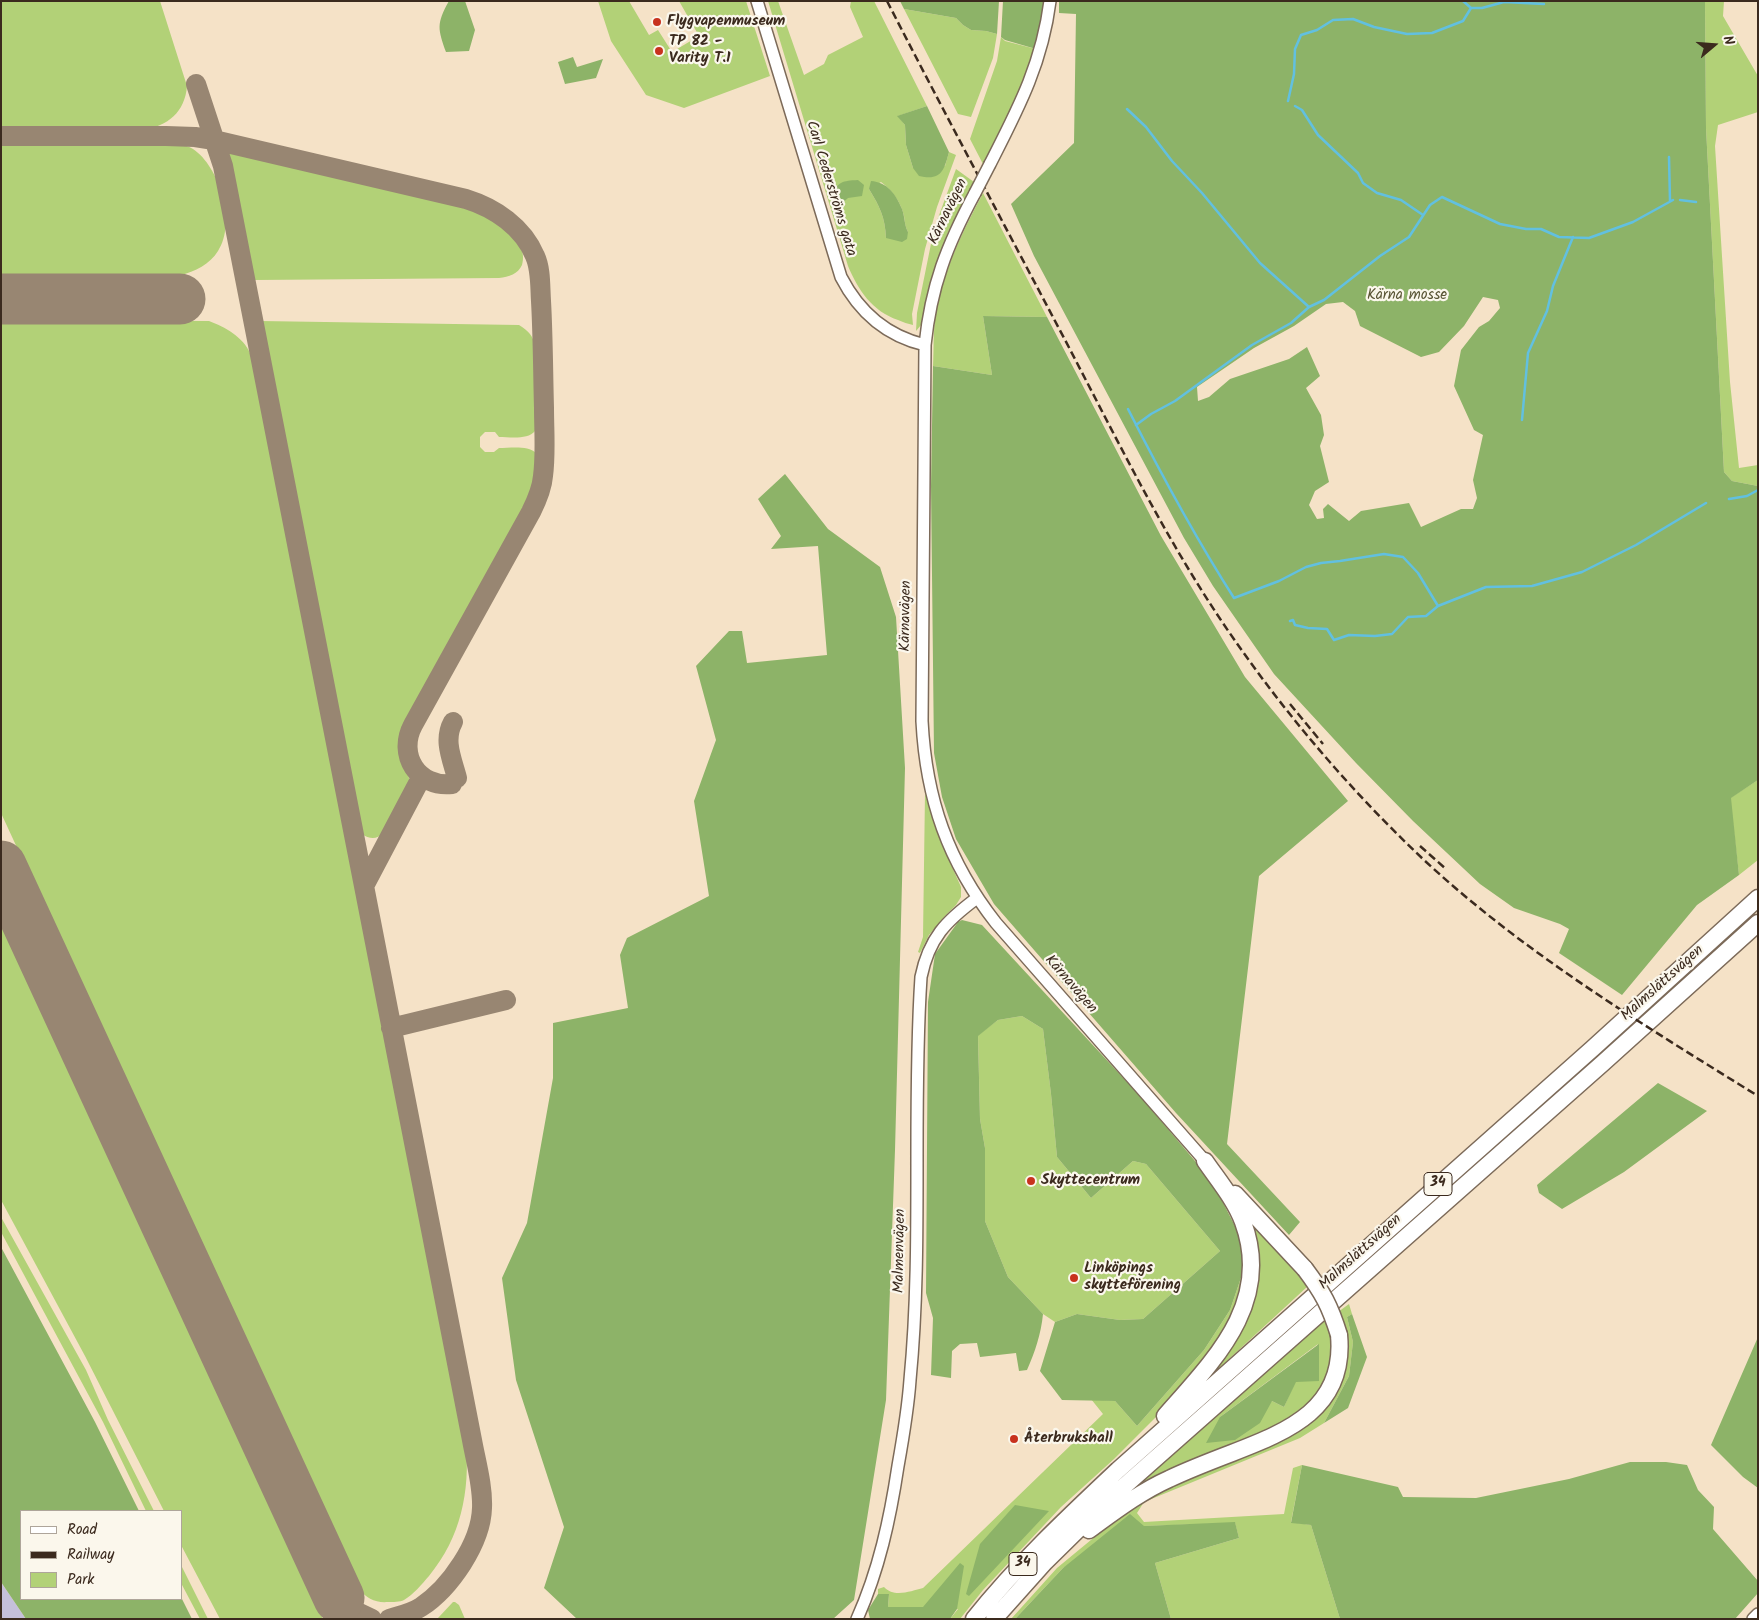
<!DOCTYPE html>
<html>
<head>
<meta charset="utf-8">
<style>
  body { margin:0 }
  #map { position:relative; width:1759px; height:1620px; overflow:hidden; background:#f5e2c7; font-family:Kalam,sans-serif }
  canvas { display:block }
  .frame { position:absolute; inset:0; border:2px solid #3b2a1e; pointer-events:none }
  .legend { position:absolute; left:20px; top:1510px; width:162px; height:90px; box-sizing:border-box; background:#fbf7ec; border:1px solid #aea59a; margin:0; padding:6px 9px; list-style:none; font-size:15px; color:#3b2a1e }
  .legend li { display:flex; align-items:center; gap:10px; height:25px }
  .legend b { width:25px; border:1px solid #aea59a }
  .north { position:absolute; left:1689px; top:20px; width:50px; height:50px; -webkit-text-stroke:4px #fbf7ec; paint-order:stroke; rotate:72deg; font-size:14px; font-weight:700; line-height:20px; text-align:center; color:#3b2a1e }
  .north::after { content:''; display:block; margin:auto; width:18px; height:22px; background:#3b2a1e; clip-path:polygon(50% 0,100% 100%,50% 72%,0 100%) }
</style>
</head>
<body>
<div id="map">
<canvas width="1759" height="1620"></canvas>
<div class="frame"></div>
<ul class="legend">
<li><b style="height:6px;background:#fff"></b>Road</li>
<li><b style="height:6px;background:#3b2a1e"></b>Railway</li>
<li><b style="height:14px;background:#b2d177"></b>Park</li>
</ul>
<div class="north">N</div>
</div>
<script>
const context = document.querySelector('canvas').getContext('2d');
context.lineJoin = 'round';
function fill(path, color) { context.fillStyle = color; context.fill(path, 'evenodd'); }
function strokePath(path, color, width, dash) { context.strokeStyle = color; context.lineWidth = width; context.lineCap = dash ? 'butt' : 'round'; context.setLineDash(dash || []); context.stroke(path); }
function drawText(font, color, halo, rows, align = 'center') {
  context.font = font + ' Kalam,sans-serif'; context.lineWidth = 4.5; context.setLineDash([]); context.textBaseline = 'middle'; context.strokeStyle = halo; context.fillStyle = color; for (const [text, x, y, turn = 0] of rows) {
    context.save(); context.translate(x, y); context.rotate((+turn || 0) * Math.PI / 180); context.textAlign = isNaN(turn) ? turn : align; if (halo) context.strokeText(text, 0, 0); context.fillText(text, 0, 0); context.restore();
  }
}
fill(new Path2D(`
  M 1,1582 L 26,1619 L 1,1619 Z`), '#c5c0da');
fill(new Path2D(`
  M 1,1 L 160,1 L 187,86 C 185,112 168,126 143,130 L 1,129 Z
  M 598,1 L 629,1 L 649,35 L 658,30 L 672,52 L 699,36 L 679,1 L 746,1 L 770,76 L 684,108 L 646,95 L 611,41 Z
  M 768,1 L 778,1 L 804,75 L 824,64 L 828,55 L 863,37 L 850,7 L 851,1 L 874,1 L 927,106 L 898,116 L 905,125 L 906,145 L 913,168 L 945,166 L 949,152 L 956,155 L 937,207 L 925,249 L 912,314 L 913,325 C 908,324 903,322 898,320 C 872,311 858,290 848,266 ZM 881,182 C 892,190 901,202 904,216 C 905,222 905,226 908,232 L 886,238 C 885,217 880,207 869,189 Z
  M 1705,1 L 1724,1 L 1723,16 L 1758,76 L 1758,112 L 1718,125 L 1715,146 L 1730,382 L 1739,468 L 1758,465 L 1758,486 L 1732,481 L 1724,472 L 1706,128 Z
  M 904,9 L 956,18 L 963,25 L 971,30 L 986,31 L 997,34 L 993,58 L 971,117 L 958,114 Z
  M 1001,37 L 1005,41 L 1036,49 L 1014,104 L 983,164 L 970,139 L 997,61 Z
  M 1,144 L 178,144 C 183,145 188,146 193,149 C 219,166 237,223 218,251 C 210,264 195,272 180,275 L 1,275 Z
  M 231,151 L 462,205 C 481,214 532,237 522,265 C 518,274 509,277 499,278 L 255,280 L 252,276 L 227,160 L 227,154 Z
  M 956,169 L 974,182 L 948,232 L 939,256 L 929,286 L 921,325 L 916,331 L 917,313 L 934,229 Z
  M 983,193 L 1047,317 L 983,316 L 992,375 L 933,366 C 934,348 933,329 936,312 C 944,269 963,231 983,193 Z
  M 1,320 L 209,321 C 225,327 243,337 250,353 C 253,359 254,367 256,373 L 466,1443 C 470,1492 461,1537 429,1576 C 422,1584 413,1595 404,1600 C 400,1602 393,1602 388,1602 C 376,1603 366,1599 359,1588 L 1,813 Z
  M 260,321 L 519,325 C 529,331 533,336 535,346 L 535,431 C 528,440 510,437 499,437 L 495,432 L 485,432 L 480,437 L 480,447 L 485,452 L 494,452 L 499,448 C 510,448 528,445 536,453 L 536,480 L 532,492 L 405,726 C 401,738 400,746 403,758 C 405,770 412,776 408,788 C 403,798 390,826 383,833 C 377,840 369,839 362,834 Z
  M 1758,780 L 1758,860 L 1739,875 L 1730,798 Z
  M 925,793 L 940,840 L 961,887 L 961,897 L 956,905 L 945,916 L 929,935 L 920,953 L 918,952 L 923,937 Z
  M 1,921 L 323,1619 L 220,1619 L 181,1545 L 181,1511 L 164,1511 L 85,1356 L 1,1200 Z
  M 1022,1016 L 1043,1029 L 1051,1094 L 1057,1157 L 1091,1198 L 1133,1161 L 1146,1164 L 1220,1251 L 1143,1319 L 1120,1320 L 1077,1314 L 1055,1322 L 1043,1314 L 1008,1277 L 985,1221 L 985,1148 L 980,1119 L 978,1035 L 998,1020 Z
  M 1244,1212 L 1304,1278 L 1308,1286 L 1203,1383 C 1228,1349 1263,1310 1259,1264 C 1258,1246 1251,1229 1244,1212 Z
  M 1,1217 L 86,1370 L 108,1420 L 154,1511 L 146,1511 L 103,1422 L 1,1232 Z
  M 1246,1263 L 1245,1285 L 1228,1329 L 1169,1404 L 1114,1459 L 1061,1507 L 983,1590 L 960,1619 L 950,1619 L 958,1609 L 923,1607 L 888,1607 L 889,1594 L 878,1594 L 878,1589 L 884,1587 C 894,1598 911,1591 923,1588 L 1103,1414 L 1091,1399 L 1115,1401 L 1137,1426 L 1204,1350 L 1230,1310 Z
  M 1349,1304 L 1352,1314 L 1347,1317 L 1353,1342 L 1349,1376 L 1324,1423 L 1300,1438 L 1144,1502 L 1137,1513 L 1144,1522 L 1284,1514 L 1293,1468 L 1302,1465 L 1291,1522 L 1311,1525 L 1340,1619 L 1171,1619 L 1155,1563 L 1239,1538 L 1235,1523 L 1144,1526 L 1063,1568 L 1015,1619 L 1011,1619 L 1057,1568 L 1126,1511 L 1158,1491 L 1264,1447 L 1336,1390 L 1338,1312 Z
  M 1327,1316 C 1330,1326 1335,1339 1335,1350 C 1335,1380 1313,1403 1292,1421 L 1124,1496 ZM 1318,1344 L 1295,1382 L 1284,1407 L 1272,1401 L 1220,1417 Z
  M 181,1565 L 208,1619 L 200,1619 L 181,1583 Z
  M 453,1602 L 455,1602 L 459,1605 L 465,1619 L 432,1619 L 438,1618 Z`), '#b2d177');
fill(new Path2D(`
  M 449,1 L 465,1 L 475,30 L 469,51 L 446,52 C 438,29 436,24 449,1 Z
  M 900,1 L 999,1 L 997,34 L 986,31 L 971,30 L 963,25 L 956,18 L 904,9 Z
  M 1003,1 L 1045,1 L 1036,49 L 1005,40 L 1001,37 Z
  M 1059,1 L 1705,1 L 1706,128 L 1724,472 L 1732,481 L 1758,486 L 1758,780 L 1731,798 L 1739,875 L 1697,905 L 1622,995 L 1559,953 L 1569,929 L 1560,924 L 1514,908 L 1480,884 L 1413,821 L 1356,763 L 1274,674 L 1213,586 L 1184,538 L 1034,256 L 1011,204 L 1074,143 L 1076,14 L 1059,13 ZM 1483,297 L 1498,300 L 1500,308 L 1489,321 L 1479,327 L 1461,350 L 1454,386 L 1474,430 L 1483,435 L 1473,480 L 1477,498 L 1473,509 L 1461,509 L 1421,527 L 1409,503 L 1361,511 L 1349,521 L 1328,504 L 1323,509 L 1324,518 L 1317,519 L 1309,505 L 1315,491 L 1329,482 L 1320,446 L 1324,435 L 1321,415 L 1306,388 L 1320,376 L 1307,347 L 1289,359 L 1230,379 L 1209,397 L 1198,401 L 1197,387 L 1254,348 L 1294,326 L 1326,304 L 1343,302 L 1355,311 L 1360,326 L 1421,357 L 1439,352 L 1464,326 Z
  M 573,57 L 577,67 L 603,59 L 596,78 L 565,84 L 558,62 Z
  M 927,106 L 949,152 C 944,171 941,181 919,176 L 913,168 L 906,145 L 905,125 L 897,116 Z
  M 858,180 L 864,185 L 862,196 L 848,198 L 839,206 L 834,206 L 831,196 C 839,181 842,181 858,180 Z
  M 871,181 C 887,182 896,194 902,209 C 905,217 904,224 908,232 L 907,239 L 902,242 L 886,238 C 885,217 880,207 869,189 Z
  M 983,316 L 1047,317 L 1161,536 L 1245,677 L 1348,801 L 1259,876 L 1227,1144 L 1300,1222 L 1289,1235 L 1176,1113 L 994,904 L 956,839 L 942,797 L 934,753 L 931,486 L 933,366 L 992,375 Z
  M 785,474 L 828,529 L 880,567 L 896,617 L 905,768 L 895,1150 L 886,1400 L 854,1600 L 833,1619 L 577,1619 L 544,1588 L 564,1527 L 516,1380 L 502,1278 L 527,1223 L 553,1078 L 553,1023 L 628,1008 L 620,955 L 627,938 L 709,896 L 694,801 L 716,740 L 696,666 L 729,631 L 742,631 L 747,663 L 827,655 L 818,546 L 771,549 L 781,536 L 758,499 Z
  M 962,920 L 982,925 L 1139,1095 L 1212,1181 L 1237,1230 L 1246,1263 L 1230,1310 L 1204,1350 L 1137,1426 L 1115,1401 L 1062,1400 L 1040,1371 L 1055,1322 L 1077,1314 L 1120,1320 L 1143,1319 L 1220,1251 L 1146,1164 L 1133,1161 L 1091,1198 L 1057,1157 L 1051,1094 L 1043,1029 L 1022,1016 L 998,1020 L 978,1036 L 980,1119 L 985,1148 L 985,1221 L 1008,1277 L 1043,1314 C 1041,1334 1035,1352 1027,1370 L 1019,1371 L 1016,1353 L 980,1357 L 977,1343 L 960,1344 L 952,1351 L 951,1378 L 931,1375 L 933,1318 L 926,1293 L 928,1002 L 935,954 L 958,922 Z
  M 1658,1083 L 1707,1111 L 1624,1172 L 1562,1209 L 1539,1193 L 1537,1185 Z
  M 1,1247 L 95,1422 L 139,1511 L 21,1511 L 21,1599 L 181,1599 L 181,1597 L 192,1619 L 26,1619 L 1,1582 Z
  M 1352,1314 L 1367,1357 L 1348,1408 L 1324,1423 L 1349,1376 L 1353,1342 L 1347,1317 Z
  M 1758,1337 L 1758,1488 L 1743,1477 L 1711,1445 Z
  M 1319,1344 L 1319,1381 L 1296,1382 L 1284,1407 L 1272,1401 L 1260,1423 L 1235,1440 L 1206,1443 L 1220,1417 Z
  M 1630,1462 L 1666,1462 L 1687,1465 L 1698,1490 L 1714,1507 L 1713,1529 L 1758,1581 L 1758,1593 L 1735,1619 L 1340,1619 L 1311,1525 L 1291,1523 L 1302,1465 L 1398,1487 L 1403,1497 L 1476,1498 L 1569,1479 Z
  M 1015,1505 L 1049,1511 L 969,1596 L 966,1594 L 980,1544 Z
  M 1130,1514 L 1144,1526 L 1235,1522 L 1239,1538 L 1155,1563 L 1171,1619 L 1015,1619 L 1063,1568 Z
  M 960,1563 L 964,1566 L 957,1609 L 950,1619 L 870,1619 L 868,1610 L 878,1594 L 889,1594 L 888,1607 L 923,1607 Z`), '#8db368');
strokePath(new Path2D(`
  M 1463,1 L 1471,8 L 1482,8 L 1504,2 L 1544,4
  M 1288,101 L 1294,74 L 1295,49 L 1301,35 L 1317,30 L 1333,20 L 1353,19 L 1374,27 L 1407,34 L 1432,33 L 1463,21 L 1471,8
  M 1295,106 L 1302,110 L 1318,135 L 1358,173 L 1363,183 L 1377,193 L 1401,200 L 1423,215
  M 1127,109 L 1146,127 L 1172,161 L 1202,193 L 1260,263 L 1309,307 L 1324,300 L 1380,256 L 1409,237 L 1430,205 L 1442,197 L 1500,224 L 1526,229 L 1541,229 L 1559,237 L 1589,238 L 1633,222 L 1673,200
  M 1669,157 L 1670,201
  M 1680,200 L 1696,202
  M 1128,409 C 1161,474 1195,537 1234,598 L 1279,581 L 1306,567 L 1321,563 L 1340,561 L 1384,554 L 1403,557 L 1418,573 L 1438,606
  M 1522,420 L 1528,353 L 1547,311 L 1553,286 L 1573,237
  M 1136,425 L 1151,414 L 1175,401 L 1252,345 L 1291,323 L 1309,307
  M 1729,499 L 1747,496 L 1758,490
  M 1290,621 L 1293,620 L 1295,625 L 1308,628 L 1327,629 L 1334,640 L 1349,635 L 1375,636 L 1392,634 L 1408,617 L 1426,616 L 1438,606 L 1486,587 L 1532,586 L 1582,572 L 1636,545 L 1706,503`), '#62c0e0', 2.5);
strokePath(new Path2D(`
  M 196,84 L 223,166 L 364,886
  M 1,136 L 166,136 L 195,137 L 214,140 L 466,199 C 495,208 523,227 535,256 C 541,269 540,286 541,301 C 543,336 543,372 544,408 C 544,430 546,454 543,476 C 542,489 537,500 531,512 L 413,725 C 397,755 418,788 452,784
  M 453,722 C 443,740 452,759 457,778
  M 391,1028 L 506,1000
  M 339,1598 L 351,1609 L 372,1619
  M 389,1619 C 399,1616 412,1613 421,1607 C 450,1588 481,1543 482,1508 C 483,1486 476,1462 472,1440 L 364,886 L 422,776`), '#988672', 20);
strokePath(new Path2D(`
  M 1,299 L 180,299
  M 1,866 L 339,1598`), '#988672', 51);
const tertiary = new Path2D(`
  M 757,1 L 841,277 C 859,312 887,336 925,345
  M 990,164 C 1018,109 1042,64 1050,1
  M 975,193 C 947,245 931,286 925,345 L 922,721 C 926,799 948,862 996,923 L 1205,1161
  M 857,1619 C 879,1570 890,1519 898,1466 C 903,1438 908,1409 910,1380 C 923,1246 912,1111 921,977 C 929,938 946,921 977,898
  M 1753,1619 L 1758,1614`);
const motorway = new Path2D(`
  M 1235,1194 L 1305,1269
  M 1165,1416 C 1214,1360 1273,1303 1243,1222 C 1235,1200 1218,1180 1205,1161
  M 1089,1530 C 1114,1512 1140,1492 1169,1479 C 1190,1469 1211,1461 1232,1453 C 1289,1431 1346,1408 1339,1335
  M 974,1619 C 1017,1565 1068,1517 1118,1470 L 1592,1049 L 1758,898
  M 994,1619 L 1045,1562 L 1104,1504 L 1603,1063 L 1758,923`);
strokePath(tertiary, '#7c6a59', 14);
strokePath(motorway, '#7c6a59', 19);
strokePath(tertiary, '#fff', 11);
strokePath(motorway, '#fff', 16);
strokePath(new Path2D(`
  M 887,1 C 945,114 1005,226 1064,338 C 1116,437 1165,539 1229,632 C 1286,715 1351,791 1424,860 C 1524,953 1642,1024 1758,1096
  M 1290,704 L 1323,744
  M 1420,846 L 1446,869`), '#3b2a1e', 2.5, [8, 4]);
const tertiaryBridge = new Path2D(`
  M 975,193 L 990,164`);
const motorwayBridge = new Path2D(`
  M 1305,1269 C 1323,1293 1330,1306 1339,1335`);
strokePath(tertiaryBridge, '#7c6a59', 14, []);
strokePath(motorwayBridge, '#7c6a59', 19, []);
strokePath(tertiaryBridge, '#fff', 11);
strokePath(motorwayBridge, '#fff', 16);
for (const [x, y, r, color] of [
  [657,22,5,"#c8321e"],
  [659,51,5,"#c8321e"],
  [1031,1181,5,"#c8321e"],
  [1074,1278,5,"#c8321e"],
  [1014,1439,5,"#c8321e"]
]) { const dot = new Path2D(); dot.arc(x, y, r, 0, 2 * Math.PI); context.fillStyle = color; context.fill(dot); strokePath(dot, '#fbf7ec', 2); }
for (const [x, y, w] of [
  [1438,1184,28],
  [1023,1564,28]
]) { const box = new Path2D(); box.roundRect(x - w / 2, y - 11.5, w, 23, 4); context.fillStyle = '#fbf7ec'; context.fill(box); strokePath(box, '#3b2a1e', 1); }
drawText('bold 14px', '#3b2a1e', null, [
  ["34",1438,1184],
  ["34",1023,1564]
]);
drawText('bold 15px', '#3b2a1e', '#fbf7ec', [
  ["Flygvapenmuseum",667,22],
  ["TP 82 -",669,42],
  ["Varity T.1",669,59],
  ["Skyttecentrum",1041,1181],
  ["Linköpings",1084,1269],
  ["skytteförening",1084,1286],
  ["Återbrukshall",1024,1439]
], 'left');
drawText('15px', '#3b2a1e', '#fbf7ec', [
  ["Carl Cederströms gata",830,189,73],
  ["Kärnavägen",949,212,-64],
  ["Kärnavägen",907,616,-89],
  ["Malmslättsvägen",1663,984,-42],
  ["Kärnavägen",1070,985,49],
  ["Malmenvägen",901,1251,-89],
  ["Malmslättsvägen",1361,1253,-42]
]);
drawText('15px', '#595434', '#fbf7ec', [
  ["Kärna mosse",1407,296]
]);
</script>
</body>
</html>
